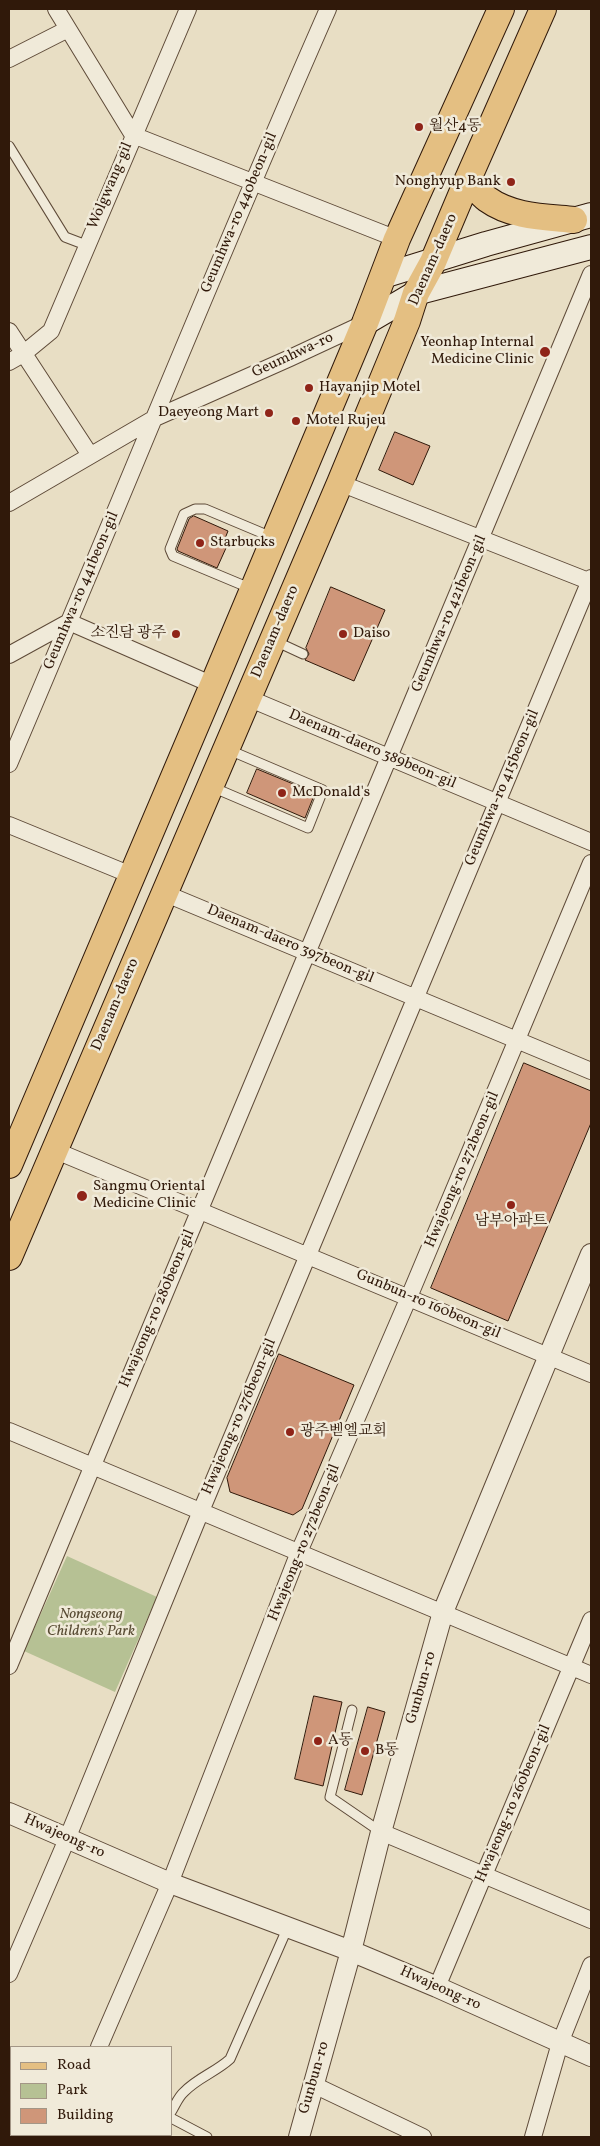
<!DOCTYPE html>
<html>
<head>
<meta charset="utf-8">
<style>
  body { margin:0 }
  #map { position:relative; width:600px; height:2146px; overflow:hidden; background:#e8dec4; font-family:Vollkorn,serif }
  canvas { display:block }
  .frame { position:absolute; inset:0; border:10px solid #30190a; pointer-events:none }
  .legend { position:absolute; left:10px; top:2046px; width:162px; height:90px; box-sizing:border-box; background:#f0ead9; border:1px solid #a39686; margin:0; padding:6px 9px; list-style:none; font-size:15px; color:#30190a }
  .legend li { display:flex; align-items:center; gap:10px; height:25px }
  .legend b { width:25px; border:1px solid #a39686 }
</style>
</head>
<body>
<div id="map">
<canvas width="600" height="2146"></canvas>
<div class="frame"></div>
<ul class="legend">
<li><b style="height:6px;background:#e4bf82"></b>Road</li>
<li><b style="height:14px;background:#b6c194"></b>Park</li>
<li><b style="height:14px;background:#cf9679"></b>Building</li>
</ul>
</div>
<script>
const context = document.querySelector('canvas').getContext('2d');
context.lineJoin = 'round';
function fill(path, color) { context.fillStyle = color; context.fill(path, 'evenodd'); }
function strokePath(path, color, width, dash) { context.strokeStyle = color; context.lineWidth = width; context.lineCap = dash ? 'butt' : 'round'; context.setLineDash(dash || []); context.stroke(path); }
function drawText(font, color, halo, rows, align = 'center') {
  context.font = font + ' Vollkorn,"Noto Serif KR",serif'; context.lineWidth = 5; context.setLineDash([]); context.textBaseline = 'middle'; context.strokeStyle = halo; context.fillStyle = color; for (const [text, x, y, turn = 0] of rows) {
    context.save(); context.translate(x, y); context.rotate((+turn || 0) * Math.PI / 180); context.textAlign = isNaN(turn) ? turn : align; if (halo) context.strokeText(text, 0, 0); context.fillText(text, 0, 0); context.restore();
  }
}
fill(new Path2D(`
  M 67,1556 L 157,1597 L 115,1692 L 24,1651 Z`), '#b6c194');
const building = new Path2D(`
  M 395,432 L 430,446 L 413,485 L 379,470 Z
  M 194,516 L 228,531 L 222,546 L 226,548 L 217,568 L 178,551 L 177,549 L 189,519 Z
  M 331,587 L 385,610 L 354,681 L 305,660 L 309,654 L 306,648 Z
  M 257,769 L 315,793 L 305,818 L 247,793 Z
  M 524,1063 L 591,1091 L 591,1123 L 508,1321 L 431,1288 Z
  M 279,1354 L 354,1385 L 302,1509 L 293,1515 L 230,1492 L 227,1478 Z
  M 314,1696 L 342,1702 L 323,1786 L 295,1779 Z
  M 368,1707 L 385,1712 L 362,1795 L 345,1790 Z`);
fill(building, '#cf9679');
strokePath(building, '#30190a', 1);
const service = new Path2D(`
  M 9,146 L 65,237 L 86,245
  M 252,589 L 173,556 L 170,549 L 184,514 L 195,509 L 205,509 L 274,538
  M 275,641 L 303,654
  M 212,787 L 308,828 L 323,790 L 229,750
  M 352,1710 L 330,1797 L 381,1832
  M 171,2112 C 175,2106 178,2097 184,2092 C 197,2078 216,2072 230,2059 L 287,1929
  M 171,2118 L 207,2137
  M 156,2137 L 157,2135`);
const minor = new Path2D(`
  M 56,9 L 133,135 L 397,239
  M 9,59 L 68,29
  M 9,331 L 90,455
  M 9,362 L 23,354 L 51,331 L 188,9
  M 340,483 L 591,582
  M 9,503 L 155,418 L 290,358 L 365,323
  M 9,655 L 69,622 L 213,685
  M 248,698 L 591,842
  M 9,764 C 116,513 218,259 328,9
  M 9,825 L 131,875
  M 164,893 L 591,1071
  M 54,1150 L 591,1374
  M 9,1431 L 591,1675
  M 9,1666 L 591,274
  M 381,1832 L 591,1920
  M 9,1974 L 67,1839 L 201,1511 L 591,578
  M 437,1987 L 591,1620
  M 99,2047 L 170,1883 L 299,1552 L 409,1297 L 591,863
  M 314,2085 L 423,2137
  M 59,2137 L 60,2135
  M 533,2137 L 560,2043 L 591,1965`);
const tertiary = new Path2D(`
  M 9,1813 L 170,1883 L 351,1951 L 437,1987 L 591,2056
  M 299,2137 L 351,1951 L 381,1832 L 443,1612 L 591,1254`);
const secondary = new Path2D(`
  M 383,276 L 486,244 L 591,215
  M 365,323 L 416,293 L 591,247`);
const primary = new Path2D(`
  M 468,179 C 474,185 480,194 487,199 C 512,217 544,217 574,220
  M 9,1165 L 213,685 L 365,323 L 397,239 L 501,9
  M 9,1257 L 340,483 L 407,321 L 416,293 L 433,262 L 468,179 L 543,9`);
strokePath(service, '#5e4a38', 11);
strokePath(minor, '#5e4a38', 18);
strokePath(tertiary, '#5e4a38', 22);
strokePath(secondary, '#30190a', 26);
strokePath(primary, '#30190a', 28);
strokePath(service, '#f0ead9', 9);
strokePath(minor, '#f0ead9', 16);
strokePath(tertiary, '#f0ead9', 20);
strokePath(secondary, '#f0ead9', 24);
strokePath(primary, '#e4bf82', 26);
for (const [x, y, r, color] of [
  [419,127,5,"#8f2418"],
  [511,182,5,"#8f2418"],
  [545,352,6,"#8f2418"],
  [309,388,5,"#8f2418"],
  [269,413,5,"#8f2418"],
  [296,421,5,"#8f2418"],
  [200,543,5,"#8f2418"],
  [176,634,5,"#8f2418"],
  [343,634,5,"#8f2418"],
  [282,793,5,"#8f2418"],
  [82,1196,6,"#8f2418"],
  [511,1205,5,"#8f2418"],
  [290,1432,5,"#8f2418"],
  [318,1741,5,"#8f2418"],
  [365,1751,5,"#8f2418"]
]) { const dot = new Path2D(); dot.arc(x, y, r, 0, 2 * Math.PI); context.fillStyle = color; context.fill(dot); strokePath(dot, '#f0ead9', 2); }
drawText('15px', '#30190a', '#f0ead9', [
  ["월산4동",429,127],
  ["Nonghyup Bank",501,182,"right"],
  ["Yeonhap Internal",534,343,"right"],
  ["Medicine Clinic",534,360,"right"],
  ["Hayanjip Motel",319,388],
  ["Daeyeong Mart",259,413,"right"],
  ["Motel Rujeu",306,421],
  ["Starbucks",210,543],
  ["소진담 광주",166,634,"right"],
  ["Daiso",353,634],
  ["McDonald's",292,793],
  ["Sangmu Oriental",93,1187],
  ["Medicine Clinic",93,1204],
  ["남부아파트",511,1222,"center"],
  ["광주벧엘교회",300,1432],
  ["A동",328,1741],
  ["B동",375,1751]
], 'left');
drawText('15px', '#30190a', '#f0ead9', [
  ["Wolgwang-gil",111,186,-67],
  ["Geumhwa-ro 440beon-gil",240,213,-67],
  ["Daenam-daero",434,260,-66],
  ["Geumhwa-ro",293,356,-25],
  ["Geumhwa-ro 441beon-gil",82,591,-67],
  ["Geumhwa-ro 421beon-gil",450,614,-67],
  ["Daenam-daero",276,632,-67],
  ["Daenam-daero 389beon-gil",372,750,23],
  ["Geumhwa-ro 415beon-gil",503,788,-67],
  ["Daenam-daero 397beon-gil",290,945,23],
  ["Daenam-daero",116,1005,-67],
  ["Hwajeong-ro 272beon-gil",463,1170,-67],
  ["Gunbun-ro 160beon-gil",428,1305,23],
  ["Hwajeong-ro 280beon-gil",158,1309,-67],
  ["Hwajeong-ro 276beon-gil",240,1417,-67],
  ["Hwajeong-ro 272beon-gil",305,1543,-68],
  ["Gunbun-ro",422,1688,-74],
  ["Hwajeong-ro 260beon-gil",514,1804,-67],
  ["Hwajeong-ro",64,1837,24],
  ["Hwajeong-ro",440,1989,24],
  ["Gunbun-ro",315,2078,-74]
]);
drawText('italic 15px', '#584b33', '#f0ead9', [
  ["Nongseong",91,1615],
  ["Children's Park",91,1632]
]);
</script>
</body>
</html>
